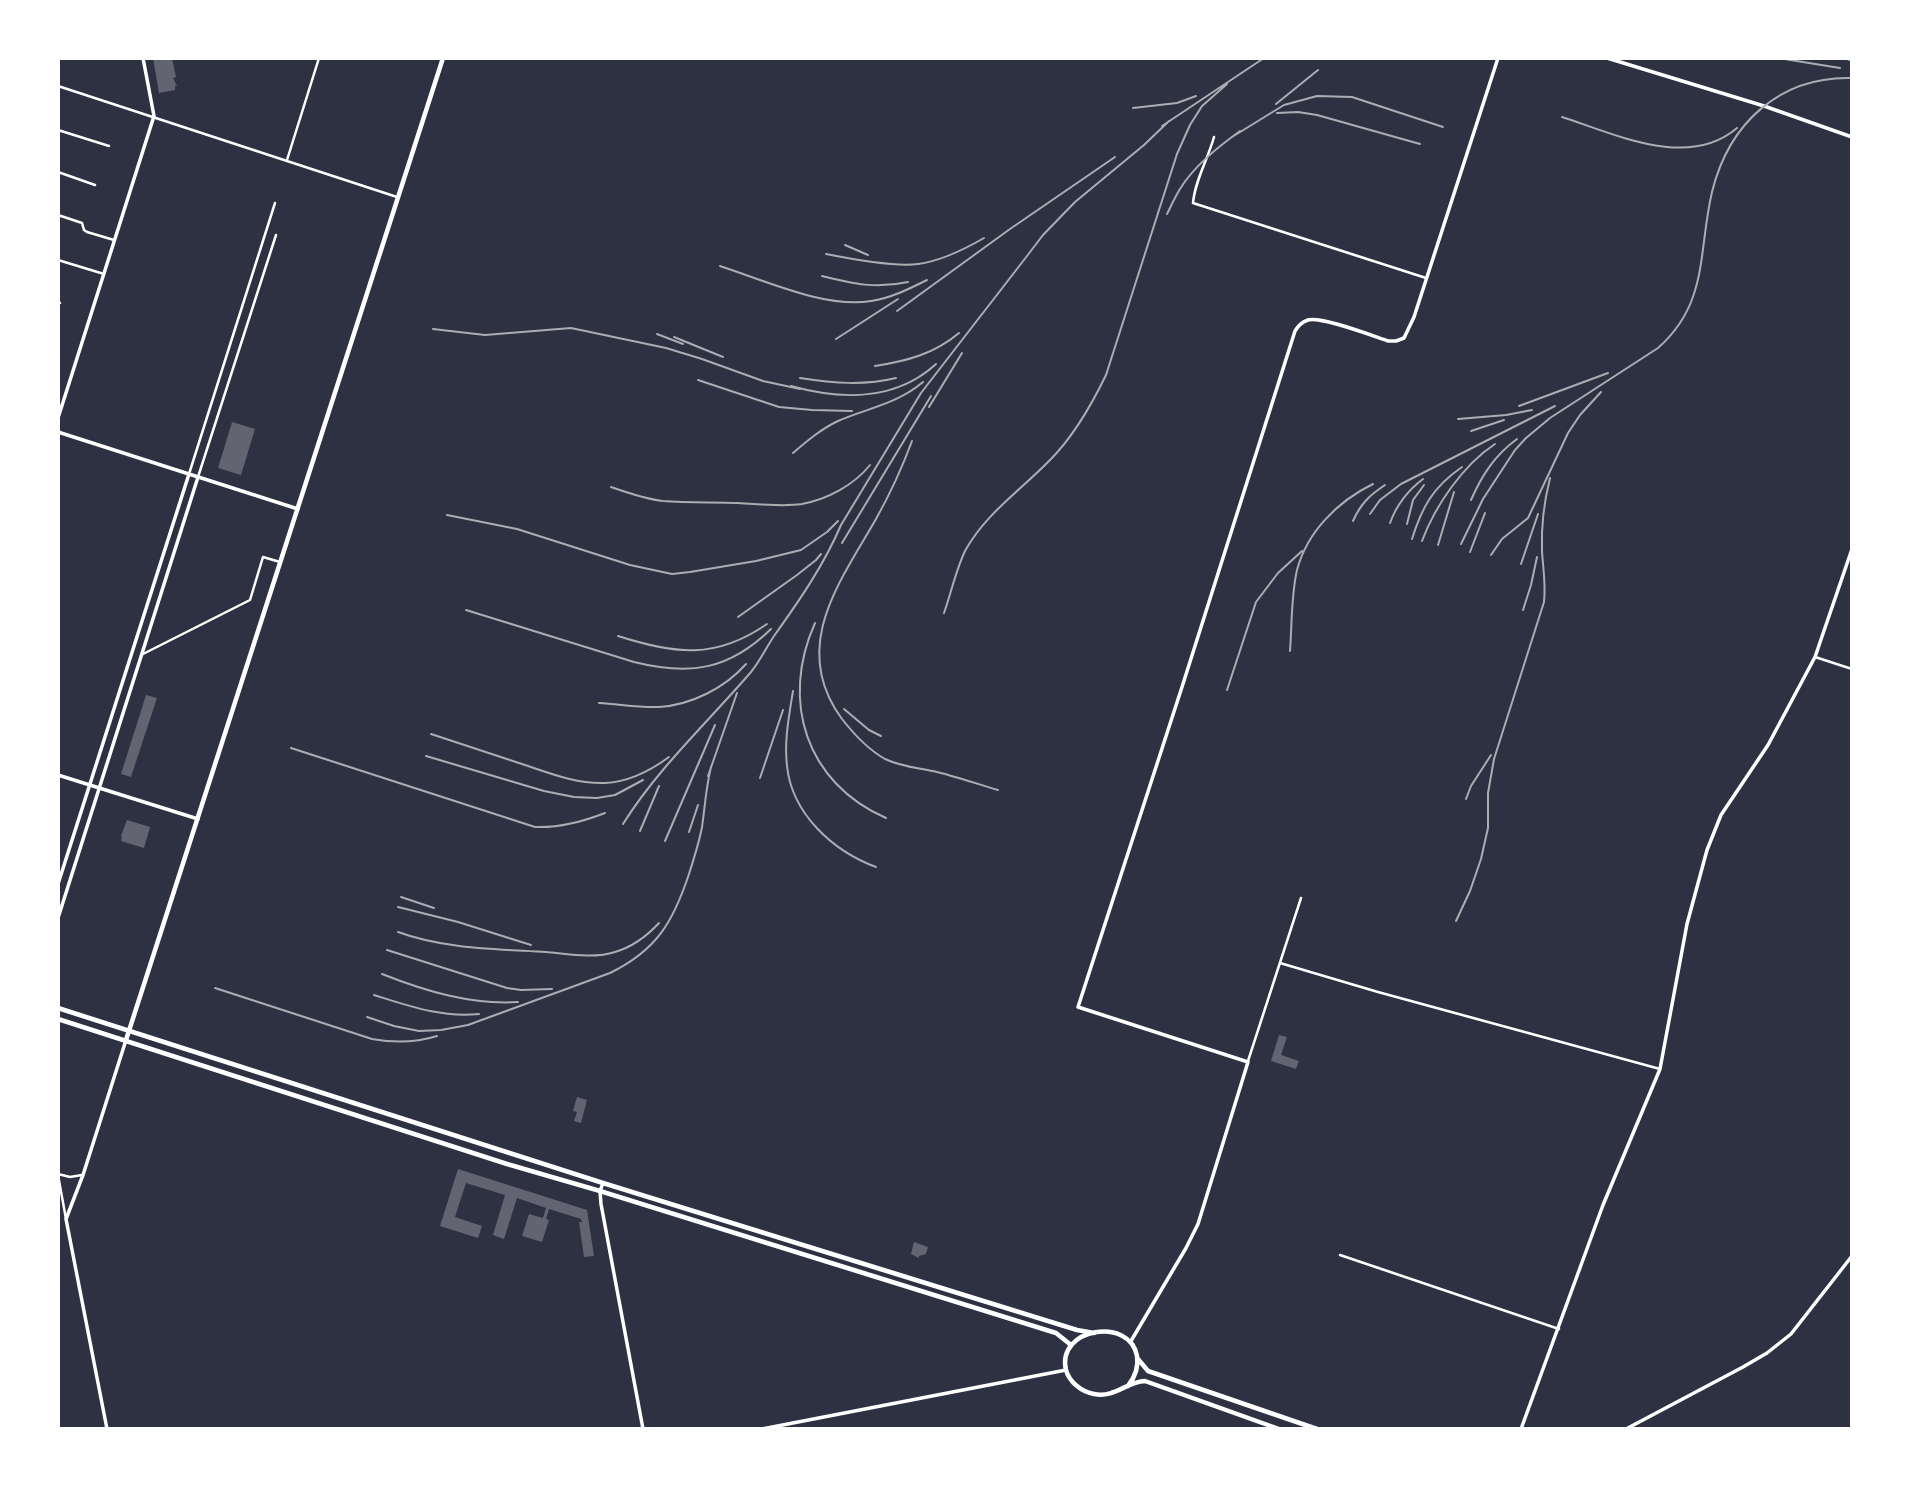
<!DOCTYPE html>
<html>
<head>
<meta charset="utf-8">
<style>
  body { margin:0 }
  #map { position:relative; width:1910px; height:1487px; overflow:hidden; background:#2d3142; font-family:"Open Sans",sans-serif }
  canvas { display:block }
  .frame { position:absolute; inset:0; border:60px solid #fff; pointer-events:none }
</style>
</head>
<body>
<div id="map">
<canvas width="1910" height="1487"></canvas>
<div class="frame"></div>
</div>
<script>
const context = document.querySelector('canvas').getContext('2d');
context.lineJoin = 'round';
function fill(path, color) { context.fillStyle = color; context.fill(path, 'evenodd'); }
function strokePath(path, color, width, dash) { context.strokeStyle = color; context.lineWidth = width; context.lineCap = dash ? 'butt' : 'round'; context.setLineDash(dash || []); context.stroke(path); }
fill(new Path2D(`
  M 153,58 L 172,58 L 176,77 L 173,78 L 177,86 L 175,86 L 175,90 L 159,93 Z
  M 232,422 L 255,429 L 241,475 L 218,468 Z
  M 146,695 L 157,698 L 131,777 L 121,774 Z
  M 127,820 L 150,827 L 144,848 L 121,841 L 122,837 L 121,836 Z
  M 1279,1035 L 1287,1037 L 1281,1055 L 1299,1061 L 1296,1069 L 1271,1061 Z
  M 577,1097 L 587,1100 L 581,1123 L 574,1121 L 577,1112 L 573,1111 Z
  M 458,1169 L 587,1210 L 594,1256 L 584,1257 L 579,1222 L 582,1222 L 581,1219 L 549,1209 L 546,1219 L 549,1220 L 542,1242 L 522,1236 L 529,1214 L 543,1218 L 546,1208 L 517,1198 L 504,1239 L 493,1235 L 505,1195 L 466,1183 L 455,1217 L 482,1226 L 478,1238 L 440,1226 Z
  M 914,1242 L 928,1247 L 926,1254 L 919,1256 L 919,1258 L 911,1254 Z`), '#626471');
strokePath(new Path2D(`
  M 58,86 L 397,197
  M 58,130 L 109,146
  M 1214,137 C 1208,159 1195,180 1193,203 L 1426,278
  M 287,160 L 319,58
  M 58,172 L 95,185
  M 58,215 L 82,223 L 84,230 L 87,232 L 114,240
  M 58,260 L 104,274
  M 58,303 L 60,303
  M 189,474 L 275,203
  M 198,477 L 276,235
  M 143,654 L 250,600 L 263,557 L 280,562
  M 1815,657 L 1852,669
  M 1280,963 L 1378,992 L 1660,1069
  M 1248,1061 L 1301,898
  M 58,1174 L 70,1177 L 82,1175
  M 58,1175 L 66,1219
  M 1340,1255 L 1559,1329`), '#fff', 2.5);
strokePath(new Path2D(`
  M 1607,58 L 1764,106 L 1852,137
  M 603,1183 L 600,1191 L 601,1204 L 643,1429
  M 1131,1341 L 1186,1248 L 1198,1224 L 1248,1062 L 1078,1007 L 1182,687 L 1295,331 C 1298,326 1302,322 1308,320 C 1321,316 1373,336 1388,341 L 1396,341 L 1404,338 L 1414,317 L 1498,58
  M 1521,1429 L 1603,1205 L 1660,1069 L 1687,924 L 1707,850 L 1721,815 L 1768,745 L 1815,657 L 1852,549
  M 1626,1429 L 1743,1367 L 1767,1353 L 1791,1334 L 1852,1256`), '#fff', 3.5);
strokePath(new Path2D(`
  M 58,418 L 154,116 L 143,58
  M 58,432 L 298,509
  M 58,775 L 198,819
  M 58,884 L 189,474
  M 58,918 L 198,477
  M 107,1429 L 66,1219 L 83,1175 L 126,1040
  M 762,1429 L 1066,1370`), '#fff', 3.5);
strokePath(new Path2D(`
  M 58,1008 L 603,1183 L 1077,1330 L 1094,1333
  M 58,1019 L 507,1164 L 600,1191 L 1056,1333 L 1071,1345
  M 126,1040 L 443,58
  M 1138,1359 L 1148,1371 L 1317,1429
  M 1128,1386 C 1135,1377 1139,1368 1137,1356 C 1130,1316 1056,1328 1066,1370 C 1069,1382 1082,1392 1094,1394 C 1115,1398 1126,1382 1145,1381 L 1279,1429`), '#fff', 4.5);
strokePath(new Path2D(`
  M 1778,58 L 1840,68
  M 1845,58 L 1852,61
  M 1276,104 L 1318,70
  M 1133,108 L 1177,103 L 1196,96
  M 1277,113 L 1298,112 L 1317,115 L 1420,144
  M 1562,117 C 1615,134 1688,170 1737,128
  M 1162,126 L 1264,58
  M 1232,137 L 1284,105 L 1317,96 L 1352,97 L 1443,127
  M 1167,214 C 1171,206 1175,197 1180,189 C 1194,166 1218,147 1240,131
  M 845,245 L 868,255
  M 826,254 C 851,259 894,267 918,264 C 941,261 965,249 984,238
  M 720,266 C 763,280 827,309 871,301 C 891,298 909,289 927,280
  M 822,276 C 854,284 876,289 908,282
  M 897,311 L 1010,229 L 1115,157
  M 433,329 L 485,335 L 571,328 L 666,348 L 702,359 L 763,381 L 800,389
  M 657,334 L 683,344
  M 674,337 L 723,357
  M 836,339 L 898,299
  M 875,366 C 907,361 934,354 959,333
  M 800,378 C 833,383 863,386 896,378
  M 698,380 L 779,407 L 812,410 L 852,411
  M 791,386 C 841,400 896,401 936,364
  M 1519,406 L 1608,373
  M 929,407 L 962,353
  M 1458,419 L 1506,415 L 1532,410
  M 1471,431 L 1504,420
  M 912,441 C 902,468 890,494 876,519 C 840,582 789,647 842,719 C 853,733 869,750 885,759 C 902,767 919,768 937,772 C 957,777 978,784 998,790
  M 793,453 C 807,441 821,429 838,421 C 868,408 897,404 923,382
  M 611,487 C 628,493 645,499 663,501 C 688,503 713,502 738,503 C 759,504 781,507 802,504 C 828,499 854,485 870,465
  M 1471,500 C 1482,475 1495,455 1517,439
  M 1370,514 L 1380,500 L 1401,484 L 1555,406
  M 447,515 L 517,529 L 630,565 L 672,574 L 690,572 L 756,561 L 801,550 L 827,532 L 838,521
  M 1353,521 C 1361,503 1370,495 1385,485
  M 1390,523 C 1397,504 1407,491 1423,479
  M 1407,524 L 1413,500 L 1424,485
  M 1412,539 C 1422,507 1433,487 1462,467
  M 1422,541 C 1435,506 1463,465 1495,444
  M 842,543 L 931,396
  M 1461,544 L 1483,499 L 1515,450 L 1526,438 L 1550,418 L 1658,348 C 1709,303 1698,251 1712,192 C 1729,123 1780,76 1852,78
  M 1438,545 L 1454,492
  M 1470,552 L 1485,513
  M 1491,555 L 1502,539 L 1528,518 L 1568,433 L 1580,415 L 1601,392
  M 1521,564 L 1538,514
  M 466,610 L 634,662 C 690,676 729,670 771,629
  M 1523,610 L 1531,585 L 1537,557
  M 944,613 C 951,593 956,570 965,551 C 985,514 1021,490 1050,460 C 1074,436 1091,406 1106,375 L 1177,154 L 1190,125 L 1202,106 L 1227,84
  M 738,617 L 797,575 L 816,560 L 821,554
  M 815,623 C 780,701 806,783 886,818
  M 618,636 C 675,654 715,660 767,624
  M 1290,651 C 1292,625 1291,596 1297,570 C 1307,532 1338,501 1373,484
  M 1227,690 L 1256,602 L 1278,573 L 1302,551
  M 793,691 C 789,716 784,741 787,766 C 792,814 833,851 876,867
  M 599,703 C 619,704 639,708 659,707 C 691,705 725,688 746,664
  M 844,709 L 869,730 L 881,736
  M 431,734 C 461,744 492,754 522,764 C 549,773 576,784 605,783 C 629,782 650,771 669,757
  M 291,748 L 535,827 C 560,828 582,822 605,813
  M 426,756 L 544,791 L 574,797 L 597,798 L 615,795 L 643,780
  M 708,776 L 737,693
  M 760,778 L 783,710
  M 1466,799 L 1471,786 L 1491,755
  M 623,824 C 658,768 708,722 751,672 C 760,661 766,648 774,636 C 799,601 824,565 841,525 L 921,393 L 1027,256 L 1043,235 L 1075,202 L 1144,145 L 1169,121
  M 640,831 L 659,786
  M 689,832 L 698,805
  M 665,841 L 715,725
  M 401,897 L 434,908
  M 398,907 L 458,922 L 531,945
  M 1456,921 L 1470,891 L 1481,859 L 1488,828 L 1488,793 L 1494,759 L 1544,602 C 1546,584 1543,568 1542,551 C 1541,526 1544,502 1550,478
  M 398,932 C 444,949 497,949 546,952 C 568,954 594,959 615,952 C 632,947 647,936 659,923
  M 387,950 L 507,988 L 521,990 L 552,989
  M 382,974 C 425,991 471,1005 518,1002
  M 215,988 L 372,1039 C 394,1043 415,1043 437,1036
  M 374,995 C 409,1006 442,1018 479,1014
  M 367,1017 L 394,1026 L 419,1031 L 441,1030 L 468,1025 L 610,973 C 657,950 673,922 689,874 C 694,858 699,843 702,827 C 705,806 706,787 711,767`), '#abadb3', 2);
</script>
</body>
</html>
